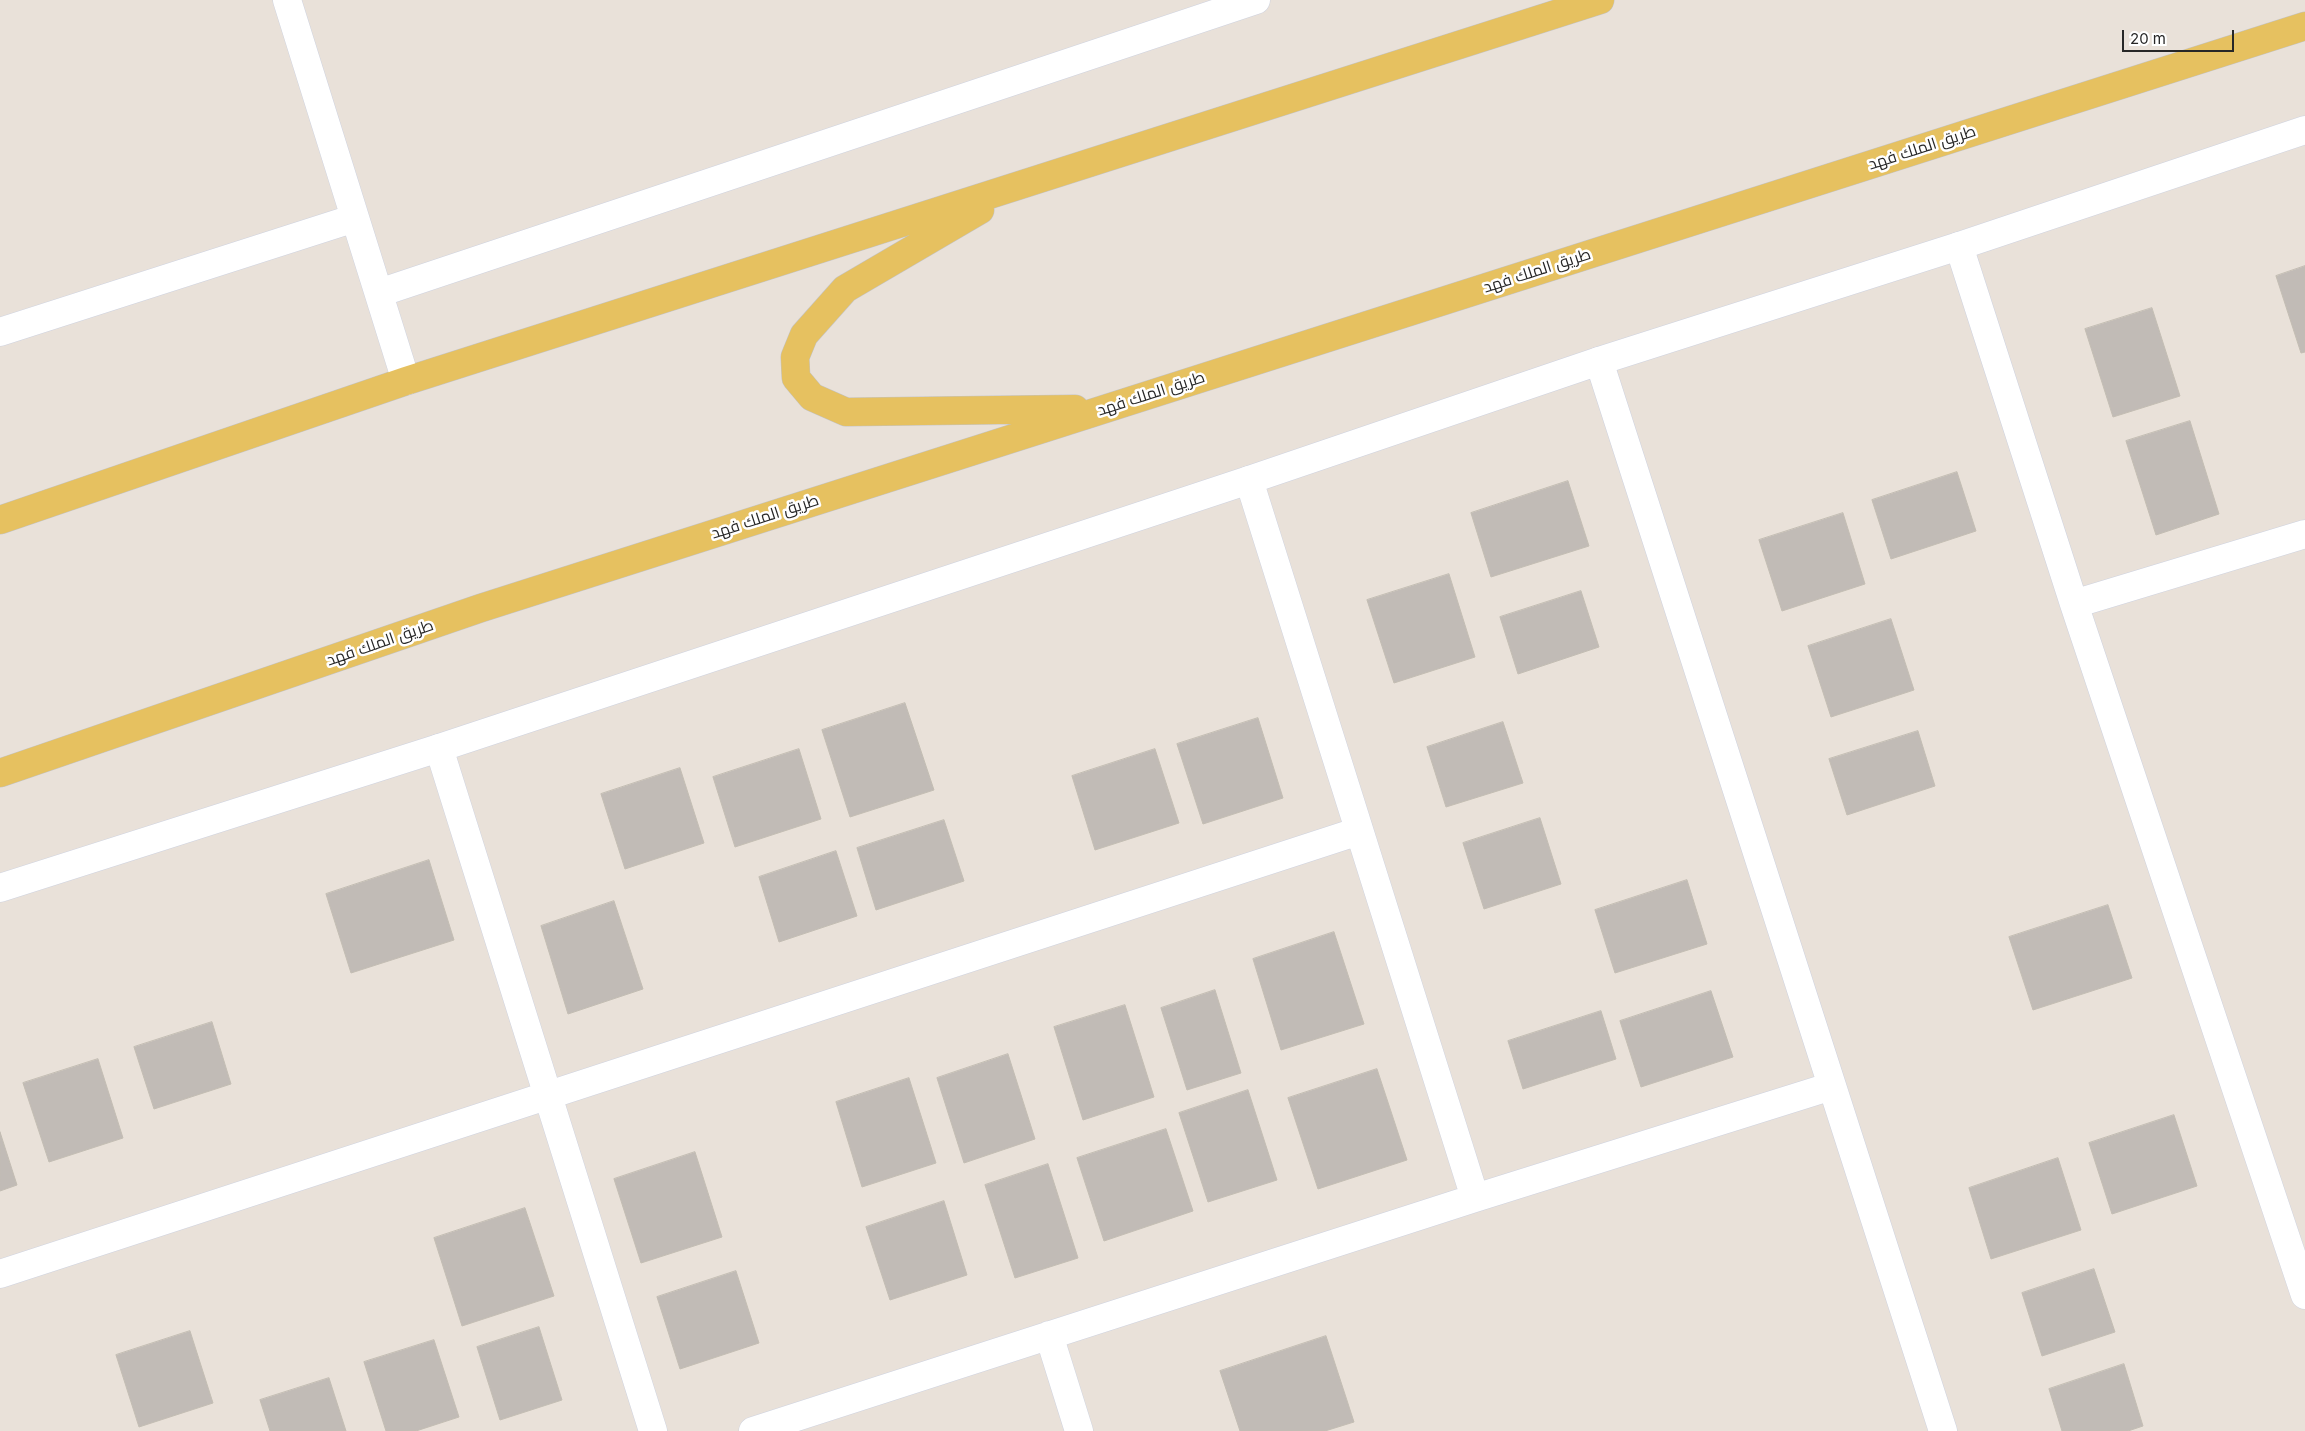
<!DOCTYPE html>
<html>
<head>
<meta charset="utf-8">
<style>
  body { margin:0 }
  #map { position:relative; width:2305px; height:1431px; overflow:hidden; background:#e9e1d9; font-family:Inter,sans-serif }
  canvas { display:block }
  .scale { position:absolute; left:2122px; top:30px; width:112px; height:22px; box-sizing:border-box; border:2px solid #272727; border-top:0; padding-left:6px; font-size:15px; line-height:18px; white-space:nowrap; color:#272727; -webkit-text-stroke:4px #fff; paint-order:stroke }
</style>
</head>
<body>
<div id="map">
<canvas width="2305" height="1431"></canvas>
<div class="scale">20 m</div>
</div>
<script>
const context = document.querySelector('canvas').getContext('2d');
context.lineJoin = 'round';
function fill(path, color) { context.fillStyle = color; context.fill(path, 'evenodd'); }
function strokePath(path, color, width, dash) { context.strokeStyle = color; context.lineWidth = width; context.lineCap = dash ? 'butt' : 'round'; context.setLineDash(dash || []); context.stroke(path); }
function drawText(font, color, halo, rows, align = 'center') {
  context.font = font + ' Inter,Cairo,sans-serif'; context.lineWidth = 5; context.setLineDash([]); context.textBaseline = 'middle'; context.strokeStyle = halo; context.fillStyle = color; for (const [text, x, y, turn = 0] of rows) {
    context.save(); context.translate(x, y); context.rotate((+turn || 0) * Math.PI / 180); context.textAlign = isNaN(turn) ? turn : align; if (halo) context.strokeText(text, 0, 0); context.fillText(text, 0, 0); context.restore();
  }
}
const building = new Path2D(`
  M 2305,266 L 2305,352 L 2301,353 L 2276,276 Z
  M 2152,308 L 2180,396 L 2113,417 L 2085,329 Z
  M 2190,421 L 2219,514 L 2156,535 L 2126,441 Z
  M 1957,472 L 1976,531 L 1891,559 L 1872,500 Z
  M 1568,481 L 1589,546 L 1491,577 L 1471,513 Z
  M 1843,513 L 1865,584 L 1782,611 L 1759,540 Z
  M 1449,574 L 1475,657 L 1394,683 L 1367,600 Z
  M 1581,591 L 1599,647 L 1518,674 L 1500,617 Z
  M 1891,619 L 1914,690 L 1831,717 L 1808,646 Z
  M 905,703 L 934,790 L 850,817 L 822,730 Z
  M 1258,718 L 1283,798 L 1203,824 L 1177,744 Z
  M 1503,722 L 1523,783 L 1446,807 L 1427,747 Z
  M 1918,731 L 1935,786 L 1847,815 L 1829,759 Z
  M 799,749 L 821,819 L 735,847 L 713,777 Z
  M 1155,749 L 1179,823 L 1095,850 L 1072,776 Z
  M 680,768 L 704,843 L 625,869 L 601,794 Z
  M 1540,818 L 1561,884 L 1484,909 L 1463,843 Z
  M 944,820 L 964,881 L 876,910 L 857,848 Z
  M 836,851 L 857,916 L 779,942 L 759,877 Z
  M 429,860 L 454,940 L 351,973 L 326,894 Z
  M 1687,880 L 1707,944 L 1615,973 L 1595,910 Z
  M 614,901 L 643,989 L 568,1014 L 541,926 Z
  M 2108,905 L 2132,978 L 2033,1010 L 2009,937 Z
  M 1334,932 L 1364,1024 L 1281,1050 L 1253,959 Z
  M 1215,990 L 1241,1073 L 1187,1090 L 1161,1008 Z
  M 1711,991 L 1733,1057 L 1641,1087 L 1620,1021 Z
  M 1125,1005 L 1154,1097 L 1083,1120 L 1054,1027 Z
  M 1601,1011 L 1616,1059 L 1523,1089 L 1508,1041 Z
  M 212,1022 L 231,1084 L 154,1109 L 134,1047 Z
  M 1008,1054 L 1035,1139 L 964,1163 L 937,1078 Z
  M 98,1059 L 123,1138 L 49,1162 L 23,1083 Z
  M 1377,1069 L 1407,1160 L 1318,1189 L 1288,1098 Z
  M 909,1078 L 936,1163 L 862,1187 L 836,1102 Z
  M 1248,1090 L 1277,1180 L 1208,1202 L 1179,1113 Z
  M 2174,1115 L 2197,1186 L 2112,1214 L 2089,1143 Z
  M 1166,1129 L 1193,1211 L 1104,1241 L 1077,1158 Z
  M 0,1132 L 17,1185 L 0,1191 Z
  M 695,1152 L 722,1237 L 641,1263 L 614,1179 Z
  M 2058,1158 L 2081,1230 L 1991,1259 L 1969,1188 Z
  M 1048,1164 L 1078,1258 L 1015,1278 L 985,1185 Z
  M 944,1201 L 967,1275 L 890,1300 L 866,1227 Z
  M 525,1208 L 554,1296 L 462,1326 L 434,1238 Z
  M 2094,1269 L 2115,1332 L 2042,1356 L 2022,1293 Z
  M 736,1271 L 759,1343 L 680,1369 L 657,1297 Z
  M 539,1327 L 562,1400 L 500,1420 L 477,1347 Z
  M 190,1331 L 213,1403 L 139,1427 L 116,1355 Z
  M 1326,1336 L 1354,1422 L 1325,1431 L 1240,1431 L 1220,1371 Z
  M 434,1340 L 459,1417 L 416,1431 L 386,1431 L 364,1362 Z
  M 2124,1364 L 2143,1426 L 2128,1431 L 2062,1431 L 2049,1389 Z
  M 329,1378 L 346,1431 L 270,1431 L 260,1400 Z`);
fill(building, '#c1bbb6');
strokePath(building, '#c3bdb3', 1);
const street = new Path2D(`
  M 287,0 L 406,381
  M 1959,246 L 2074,604 L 2305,1295
  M 379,293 L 1256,0
  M 0,332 L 355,218
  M 1599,361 L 1943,1431
  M 1249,480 L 1475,1198
  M 2074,604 L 2305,534
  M 439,748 L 653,1431
  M 0,1274 L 1359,831
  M 1049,1335 L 1079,1431
  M 753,1431 L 1475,1198 L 1832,1086`);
const secondary = new Path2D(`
  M 0,888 L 439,748 L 1249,480 L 1599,361 L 1959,246 L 2305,130`);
const primary = new Path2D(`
  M 980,210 L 845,289 L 804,335 L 795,357 L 796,378 L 812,397 L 846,412 L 1075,409
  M 0,520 L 406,381 L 1600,0
  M 0,773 L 481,608 L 2305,26`);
strokePath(street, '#ced2df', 29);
strokePath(secondary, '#ced2df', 29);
strokePath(primary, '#c3c3c3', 29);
strokePath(street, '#fff', 28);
strokePath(secondary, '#fff', 28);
strokePath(primary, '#e6c160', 28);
drawText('16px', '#272727', '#fff', [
  ["طريق الملك فهد",1922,148,-18],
  ["طريق الملك فهد",1537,271,-18],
  ["طريق الملك فهد",1151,394,-18],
  ["طريق الملك فهد",765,517,-18],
  ["طريق الملك فهد",380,643,-19]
]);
</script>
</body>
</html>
